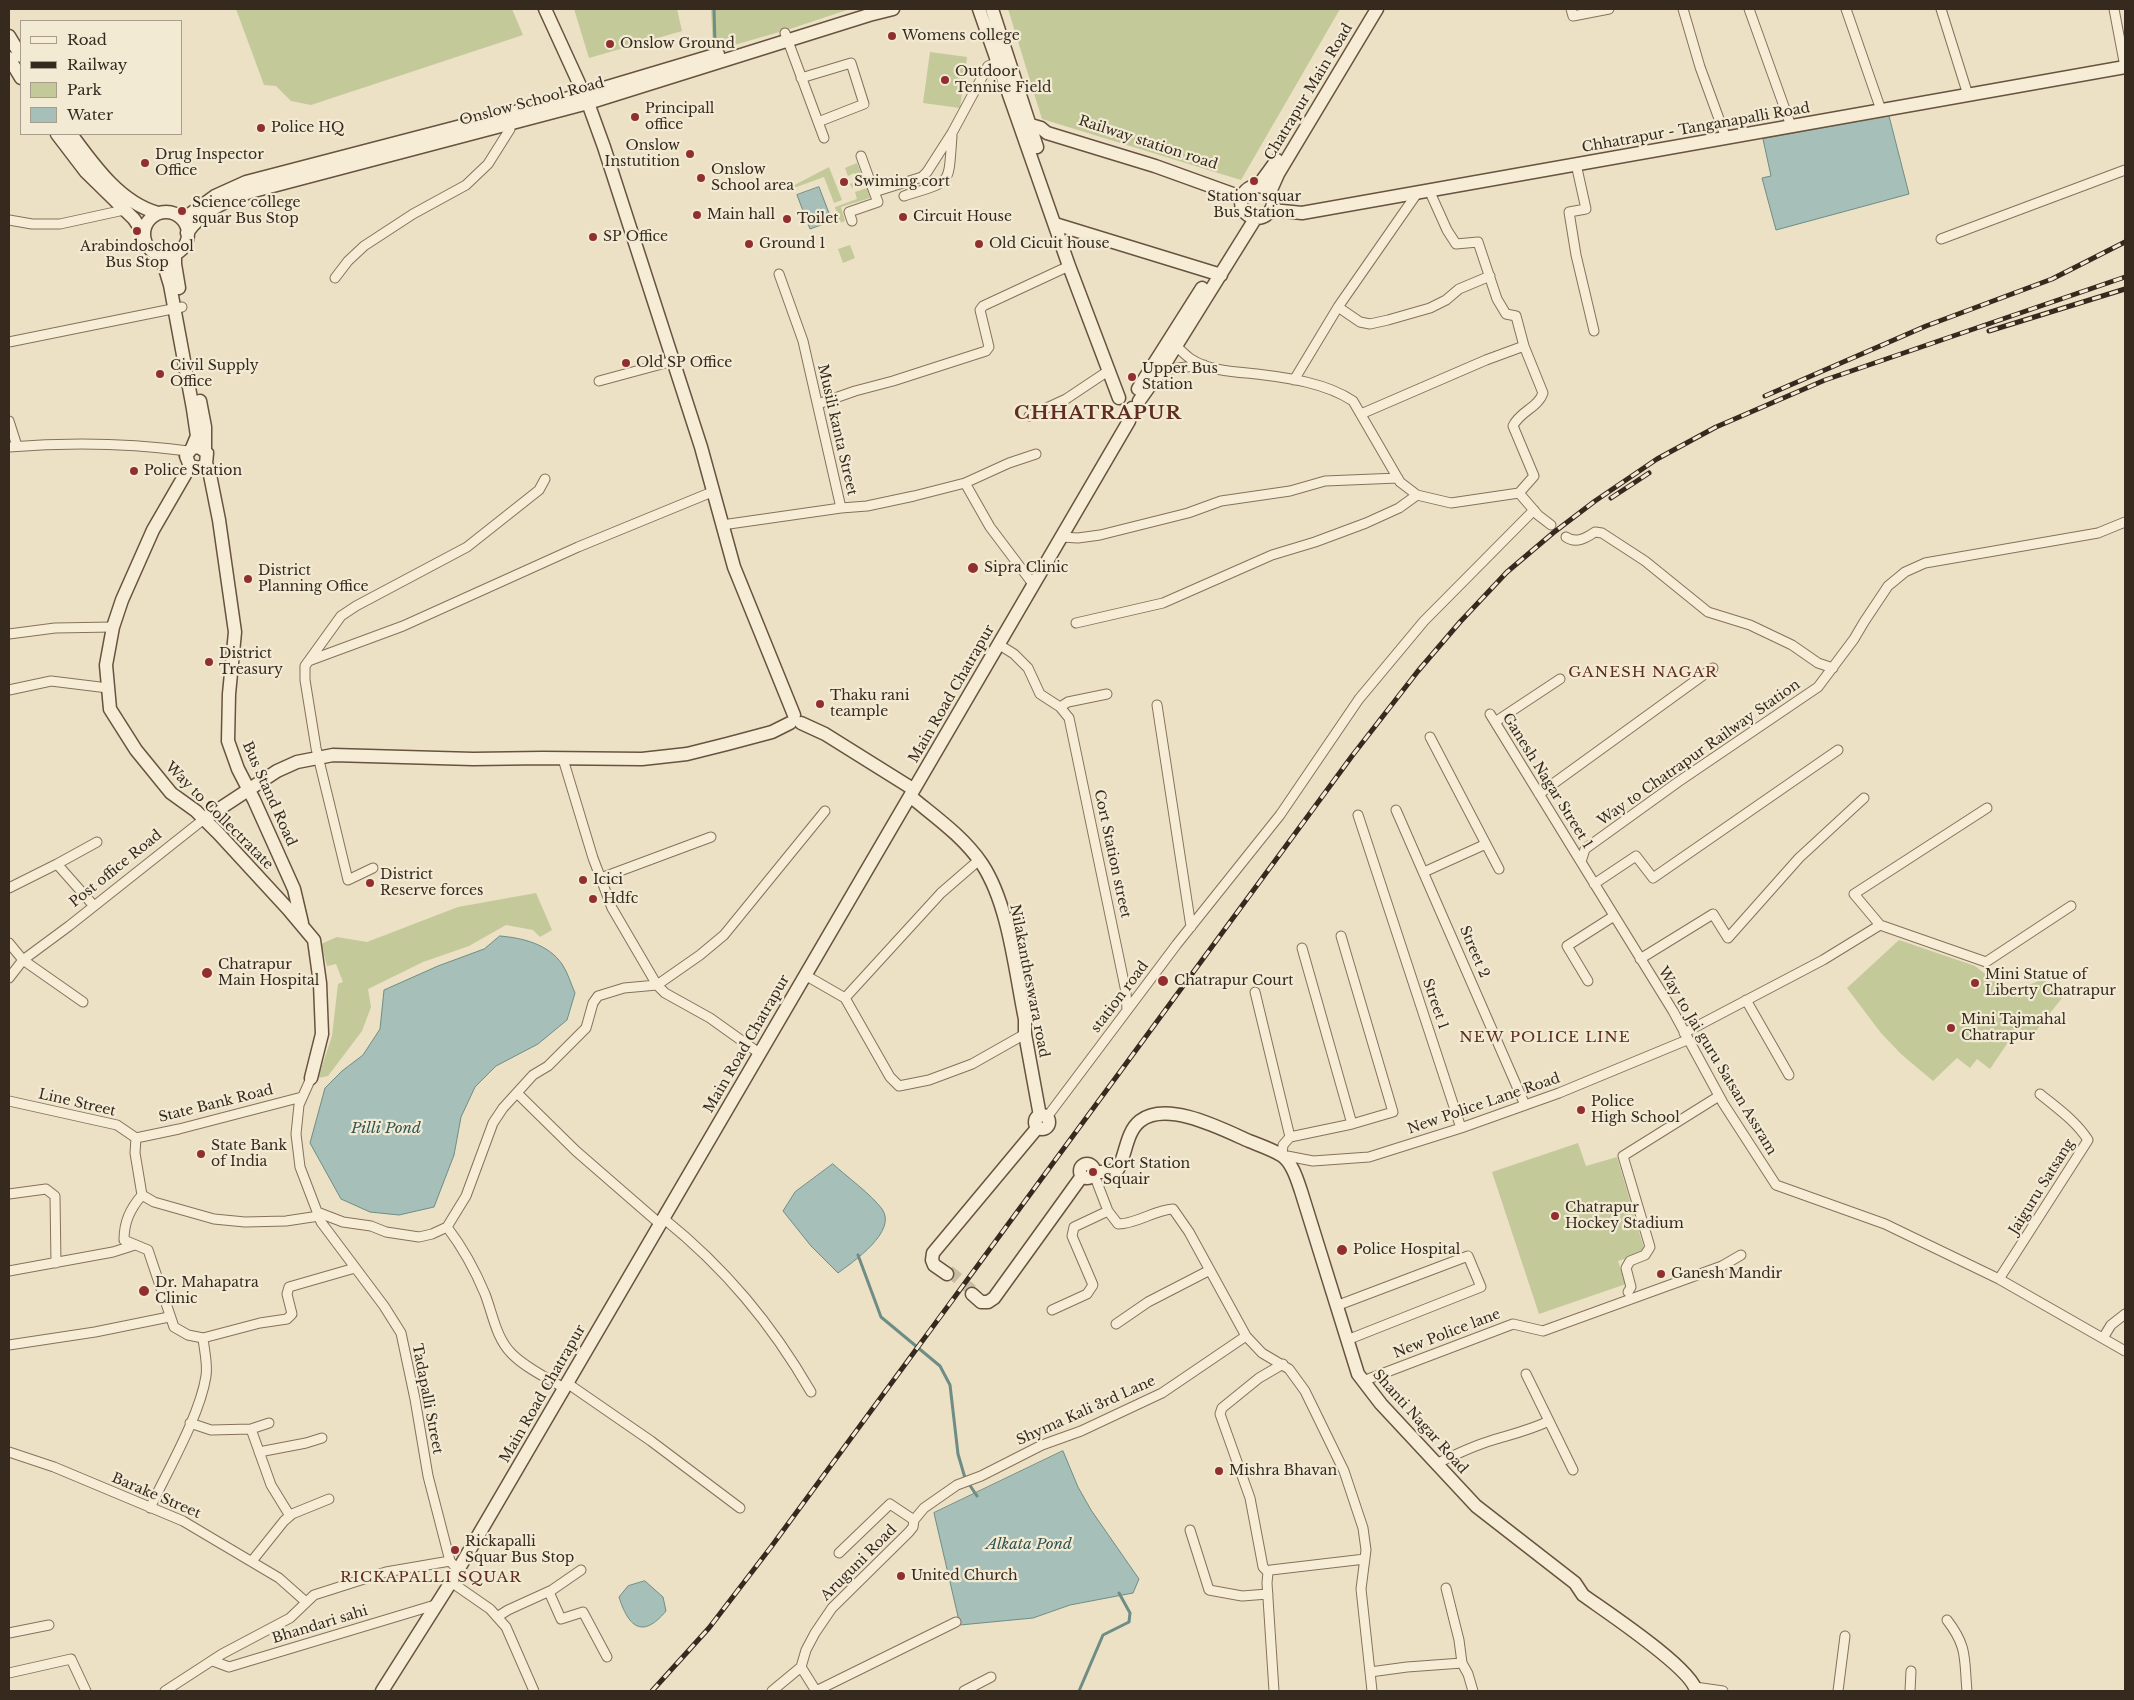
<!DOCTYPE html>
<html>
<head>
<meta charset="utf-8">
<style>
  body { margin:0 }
  #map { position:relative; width:2134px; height:1700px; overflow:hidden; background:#ece0c5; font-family:"Libre Baskerville",serif }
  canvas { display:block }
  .frame { position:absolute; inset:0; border:10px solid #362a1f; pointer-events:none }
  .legend { position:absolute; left:20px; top:20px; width:162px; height:115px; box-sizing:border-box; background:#f3ead4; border:1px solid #a79d8c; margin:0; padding:6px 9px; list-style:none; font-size:15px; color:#362a1f }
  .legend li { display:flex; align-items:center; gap:10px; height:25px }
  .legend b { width:25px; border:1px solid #a79d8c }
</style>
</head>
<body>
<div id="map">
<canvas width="2134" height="1700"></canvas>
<div class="frame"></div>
<ul class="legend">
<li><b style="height:6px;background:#f7edd7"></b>Road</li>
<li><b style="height:6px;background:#362a1f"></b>Railway</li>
<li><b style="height:14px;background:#c3c999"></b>Park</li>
<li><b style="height:14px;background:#a6bfb8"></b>Water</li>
</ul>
</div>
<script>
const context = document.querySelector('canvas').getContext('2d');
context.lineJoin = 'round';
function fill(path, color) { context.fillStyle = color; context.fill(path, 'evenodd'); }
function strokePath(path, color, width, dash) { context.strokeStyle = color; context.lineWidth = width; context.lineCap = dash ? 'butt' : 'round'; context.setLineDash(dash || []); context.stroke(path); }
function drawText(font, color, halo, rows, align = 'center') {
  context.font = font + ' "Libre Baskerville",serif'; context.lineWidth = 4.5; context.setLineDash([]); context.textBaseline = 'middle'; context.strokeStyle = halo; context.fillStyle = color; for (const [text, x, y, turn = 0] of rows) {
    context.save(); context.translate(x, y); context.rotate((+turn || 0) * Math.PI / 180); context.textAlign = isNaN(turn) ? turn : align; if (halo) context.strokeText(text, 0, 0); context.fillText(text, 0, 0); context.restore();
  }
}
fill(new Path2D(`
  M 236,9 L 512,9 L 523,35 L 311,105 L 291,101 L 276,86 L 264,85 Z
  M 574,9 L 677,9 L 682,31 L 589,58 Z
  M 711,9 L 850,9 L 790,29 L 713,51 Z
  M 1008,9 L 1340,9 L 1241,180 L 1042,119 Z
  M 930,52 L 967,57 L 960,108 L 923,103 Z
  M 857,163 L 864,181 L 852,188 L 850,184 L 857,181 L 854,173 L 848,176 L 845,168 Z
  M 829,167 L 842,200 L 834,203 L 824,177 L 788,190 L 787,189 Z
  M 867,188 L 870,198 L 841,207 L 845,221 L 840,223 L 835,207 L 857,199 L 855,192 Z
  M 850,245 L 855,258 L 843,263 L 838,249 Z
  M 536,893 L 552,930 L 540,937 L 533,930 L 506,925 L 469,946 L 423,962 L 368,989 L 371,1007 L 362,1031 L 328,1076 L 318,1078 L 332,1036 L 338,984 L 343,982 L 336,964 L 327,966 L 321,944 L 337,937 L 367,942 L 458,907 Z
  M 1899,940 L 1975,966 L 2010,993 L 2043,979 L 2062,998 L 2028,1041 L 2015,1032 L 1990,1069 L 1977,1059 L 1970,1068 L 1957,1058 L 1933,1081 L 1901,1054 L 1881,1033 L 1847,988 Z
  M 1578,1143 L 1586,1166 L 1617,1157 L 1645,1252 L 1618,1261 L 1626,1284 L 1539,1314 L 1492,1172 Z`), '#c3c999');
const water = new Path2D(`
  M 1889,116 L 1909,194 L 1776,230 L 1762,178 L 1771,176 L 1763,139 Z
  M 819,187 L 832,221 L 810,229 L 797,195 Z
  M 500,936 C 523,938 548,944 562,964 C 568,973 571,984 575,993 L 567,1020 L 538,1044 L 496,1066 L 475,1087 L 461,1117 L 454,1155 L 434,1207 L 399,1215 L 370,1212 L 341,1199 L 310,1143 L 325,1088 L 342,1071 L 363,1055 L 380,1029 L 384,990 L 438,966 L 484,949 Z
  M 833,1164 C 847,1177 871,1194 882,1209 C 898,1231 853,1262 838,1273 L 811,1246 L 783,1211 L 795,1192 Z
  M 1063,1451 L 1078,1487 L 1091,1510 L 1139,1579 L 1133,1593 L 1070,1605 L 1033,1618 L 960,1625 L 934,1513 Z
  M 645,1581 L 663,1597 L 666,1611 C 642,1640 628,1626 619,1597 L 628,1586 Z`);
fill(water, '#a6bfb8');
strokePath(water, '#6d8d85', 1);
strokePath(new Path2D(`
  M 714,9 L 715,45
  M 858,1255 L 881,1317 L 940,1366 L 950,1385 L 958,1454 L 965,1478 L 977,1496
  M 1079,1691 L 1103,1635 L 1129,1622 L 1130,1613 L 1119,1593`), '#6d8d85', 3);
strokePath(new Path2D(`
  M 949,1271 L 974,1292`), '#c8bca4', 12, [12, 6]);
const street = new Path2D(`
  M 1571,9 L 1573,16 L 1609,9
  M 1683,9 L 1700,67 L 1726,138
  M 1749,9 L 1791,126
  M 1846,9 L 1881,110
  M 1941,9 L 1968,95
  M 2114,9 L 2125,67
  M 785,33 L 824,138
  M 801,78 L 851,63 L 864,104 L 818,122
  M 861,156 L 874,192
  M 1576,164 L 1586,209 L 1569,212 L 1576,255 L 1594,331
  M 1429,190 L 1447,230 L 1456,244 L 1478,242 L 1497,299 L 1506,314 L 1516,316 L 1524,346 L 1543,393 C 1538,408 1520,411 1513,426 L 1534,476 L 1519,493
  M 904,196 C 953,180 948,187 952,136
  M 9,220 L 32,224 L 60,224 L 124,210
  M 852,221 L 849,212 L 878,202 L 874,192 L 922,177 L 927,172 L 952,133 L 988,66 L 998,62
  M 1941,239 L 2125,170
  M 335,278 L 348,261 L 364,246 L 413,214 L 466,185 L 488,164 L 510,129 L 509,119
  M 1338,307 L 1360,322 L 1370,324 L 1388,320 L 1430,308 L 1446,300 L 1459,289 L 1490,276
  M 9,342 L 182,307
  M 1176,346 C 1181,350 1185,355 1191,359 C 1209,371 1236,372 1257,374 C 1289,378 1326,383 1353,401 L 1400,482 L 1417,495 L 1451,503 L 1519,493 L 1538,515 L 1551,525
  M 1161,370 L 1204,365
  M 1294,380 L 1338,307 L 1418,192
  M 599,381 L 673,361
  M 818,404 L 855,391 L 893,381 L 986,351 L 989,347 L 980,310 L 983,306 L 1069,266
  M 1361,414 L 1486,360 L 1524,346
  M 1029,416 L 1066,399 L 1108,371
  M 9,421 L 17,446
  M 9,447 C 68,442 129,443 188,451
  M 965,483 L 990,527 L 1033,584
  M 841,508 L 867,506 L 914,496 L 965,483 L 1009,463 L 1036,454
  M 2125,522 L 2098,533 L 1925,563 L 1905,572 L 1888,586 L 1864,622 L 1854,639 L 1818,687 L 1678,782 L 1585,849 L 1581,862 L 1673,1011 L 1723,1103 L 1776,1185 L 1885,1224 L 1999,1279 L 2125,1351
  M 722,525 L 841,508 L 803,341 L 779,274
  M 1061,537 L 1078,538 L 1100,535 L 1188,513 L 1221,501 L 1290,491 L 1325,481 L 1398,478
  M 1566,537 C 1576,544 1586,538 1595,532 L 1602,533 L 1645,561 L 1708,612 L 1750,625 L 1792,645 L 1818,663 L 1833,668
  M 1076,623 L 1163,603 L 1272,555 L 1315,542 L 1366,523 L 1399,508 L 1417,495
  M 9,634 L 55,628 L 113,627
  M 998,644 L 1014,654 L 1028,668 L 1040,694 L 1060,707 L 1069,718 L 1126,992 L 1127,1010
  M 311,660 L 403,626 L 578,547 L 712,492
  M 9,690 L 51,681 L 108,688
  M 1157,705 L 1191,927
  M 1060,707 L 1068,702 L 1107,694
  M 1490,714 L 1581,862
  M 1495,722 L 1560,679
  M 1430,737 L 1499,869
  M 563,759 L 593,858 L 612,908 L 657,985 L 665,993 L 710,1018 L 759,1053
  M 1539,794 L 1713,668
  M 1396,810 L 1525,1105
  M 1358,815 L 1461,1128
  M 57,864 L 97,842
  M 373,868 L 348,880 L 316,748 L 305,680 L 305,666 L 341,616 L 356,606 L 467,547 L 539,490 L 545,479
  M 1424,872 L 1486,844
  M 601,878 L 711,837
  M 1594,884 L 1636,856 L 1653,878 L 1838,750
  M 9,888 L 57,864 L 94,906
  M 1880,925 L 1854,894 L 1987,808
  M 1341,936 L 1393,1112 L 1352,1124 L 1290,1137 L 1283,1145 L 1282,1155 L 1313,1161 L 1369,1157 L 1461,1128 L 1559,1093 L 1687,1040
  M 9,943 L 23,960 L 83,1002
  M 1302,948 L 1352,1124
  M 1640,959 L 1713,914 L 1728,938 L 1799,858 L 1864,798
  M 805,975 L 845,998 L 890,1077 L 899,1086 L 929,1080 L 972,1064 L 1025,1034
  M 9,978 L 23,960 L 69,926 L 204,819
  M 1588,981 L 1567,946 L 1614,916
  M 1255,992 L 1290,1137
  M 845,998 L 941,893 L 979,860
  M 1746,1000 L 1789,1075
  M 1684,1033 L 1823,960 L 1880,925 L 1986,962 L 2071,906
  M 311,1078 L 299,1105 L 296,1134 L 300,1167 L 321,1222 L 384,1306 L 401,1333 L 415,1399 L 428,1476 L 450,1561 L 458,1570
  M 517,1093 L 576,1151 L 660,1224
  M 9,1101 L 117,1125 L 136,1138 L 135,1153 L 142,1195 L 154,1202 L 214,1219 L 245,1222 L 286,1221 L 319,1216
  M 1047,1117 L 1177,944 L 1280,815 L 1359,699 L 1424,621 L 1534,510
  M 136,1138 L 179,1129 L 302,1097
  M 1093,1172 L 1108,1211 L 1118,1224 C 1137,1224 1154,1210 1173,1209 L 1189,1232 L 1246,1336 L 1262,1353 L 1289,1369 L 1305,1391 L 1344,1471 L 1363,1528 L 1366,1550 L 1361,1589 L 1370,1672 L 1407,1667 L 1462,1663 L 1468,1674 L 1473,1691
  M 9,1194 L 46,1189 L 55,1196 L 56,1263
  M 142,1195 C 130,1209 124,1222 124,1240 L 148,1250 L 174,1327 L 188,1335 L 203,1338 C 204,1349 208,1364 206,1376 C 200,1415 168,1470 150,1508
  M 317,1212 L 343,1222 L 371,1226 L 386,1232 L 419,1237 L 432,1234 L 447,1227 L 466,1196 L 493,1123 L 503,1108 L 533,1075 L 548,1066 L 586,1028 L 593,1003 L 598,996 L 624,988 L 657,985 L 700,955 L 724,935 L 825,811
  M 663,1218 C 725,1268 771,1323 811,1392
  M 447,1227 C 463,1248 475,1270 485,1294 C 493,1315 496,1338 512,1354 C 526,1368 547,1378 564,1388
  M 9,1271 L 113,1252 L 135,1245
  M 1999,1279 L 2088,1140 C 2076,1121 2057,1108 2040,1094
  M 1628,1292 L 1631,1287 L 1626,1268 L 1630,1261 L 1645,1255 L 1650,1247 L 1623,1156 L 1719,1096
  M 1336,1306 L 1468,1256 L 1481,1287 L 1347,1340
  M 1052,1310 L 1087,1294 L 1093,1285 L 1072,1236 L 1074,1227 L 1108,1211
  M 1116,1324 L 1148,1302 L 1210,1270
  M 203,1338 L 260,1323 L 287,1319 L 292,1314 L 287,1294 L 289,1287 L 355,1268
  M 2103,1338 L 2111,1325 L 2125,1314
  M 9,1345 L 95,1332 L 169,1317
  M 1526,1374 L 1573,1470
  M 1363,1381 L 1513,1324 L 1543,1331 L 1722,1266 L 1741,1255
  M 567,1383 L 651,1441 L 740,1508
  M 190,1423 L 211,1430 L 251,1429 L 271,1485 L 290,1516
  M 251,1429 L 269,1423
  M 9,1452 L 54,1467 L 183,1521 L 279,1578 L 306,1602
  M 259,1452 L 306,1443 L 322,1438
  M 1436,1464 C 1454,1455 1473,1446 1493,1440 C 1513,1434 1530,1430 1549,1421
  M 1190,1530 L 1209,1590 L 1242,1596 L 1268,1594
  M 839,1553 L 890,1504 L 914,1520
  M 252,1561 L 284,1521 L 292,1514 L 329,1499
  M 1268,1572 L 1263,1567 L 1250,1498 L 1220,1414 L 1222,1408 L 1259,1378 L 1283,1364
  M 451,1582 L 490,1609 L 506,1627 L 534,1691
  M 1446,1588 L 1459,1640 L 1462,1663
  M 549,1592 L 561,1619 L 583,1612 L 607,1657
  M 497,1617 L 508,1610 L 552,1590 L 581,1570
  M 1947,1620 C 1968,1647 1964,1659 1967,1691
  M 9,1633 L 49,1625
  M 213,1661 L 229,1667 L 435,1605
  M 801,1667 L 816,1691
  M 1370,1672 L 1372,1691
  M 9,1673 L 71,1659 L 86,1691
  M 1695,1687 L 1723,1691
  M 165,1691 L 222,1654 L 290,1618 L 314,1595 L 386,1572 L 450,1561
  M 772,1691 L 801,1667 L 806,1650 L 815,1633 L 832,1608 L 909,1532 L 913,1527 L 914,1520 L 924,1508 L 957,1485 L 981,1476 L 1042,1445 L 1081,1431 L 1162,1393 L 1246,1336
  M 816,1691 L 956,1622
  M 964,1691 L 991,1677
  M 1274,1691 L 1267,1583 L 1268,1572 L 1271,1570 L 1365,1559
  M 1838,1691 L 1845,1636
  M 1910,1691 L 1911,1671`);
const secondary = new Path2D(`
  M 545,9 L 588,103 L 604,147 L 701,447 L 734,567 L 794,715
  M 979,9 L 1069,266 L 1119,398
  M 992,9 L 1037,147
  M 9,36 L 21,56
  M 9,58 L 21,78
  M 1024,123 L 1041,128 L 1047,133 L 1155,166 L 1241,197
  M 57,134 L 86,172 L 134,219 L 144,234
  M 71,134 C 93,164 120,203 158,213
  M1241 202a16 16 0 1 1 32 0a16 16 0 1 1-32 0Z
  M 1258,186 L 1277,160
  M 1270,192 L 1278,174 L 1377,9
  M 1272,210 L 1302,213 L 2125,67
  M144 234a22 22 0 1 1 44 0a22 22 0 1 1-44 0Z
  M 181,218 L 190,214 L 215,196 L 246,182 L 584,94 L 718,54
  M 1055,224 L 1221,275
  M 187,233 C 202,211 226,201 250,192 L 588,103 L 869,15 L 893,9
  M 175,253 L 175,264 L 179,288
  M 161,255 L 170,285 L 193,409 L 197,436 L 192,448 L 186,456 L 190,466 L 200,468 L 206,464 L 207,453 L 199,447 L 192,448
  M 1138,389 L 1202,288
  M 200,401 L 205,427 L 205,450
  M 1139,401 L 1161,370 L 1255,219
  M 206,464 L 209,470 L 219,520 L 235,632 L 229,694 L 228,741 L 238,769 L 254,800 L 294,889 L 302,923
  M 190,466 L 153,530 L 122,600 L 113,627 L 106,665 L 110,709 L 136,750 L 171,793 L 196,811 L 219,834 L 288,909 L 314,940 L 320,983 L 322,1034 L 311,1078
  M 801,723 L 825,734 L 913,789
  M 910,796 C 935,817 963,836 982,864 C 1009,905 1015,971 1025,1019 L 1025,1034 L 1040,1116
  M 204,819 L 277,771 L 297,762 L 333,755 L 473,759 L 543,758 L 642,759 L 687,754 L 727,744 L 772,732 L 790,723
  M1035 1122a7 7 0 1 1 14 0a7 7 0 1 1-14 0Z
  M1080 1171a7 7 0 1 1 14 0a7 7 0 1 1-14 0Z
  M 1093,1172 L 1108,1172 L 1118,1169 C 1126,1155 1126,1132 1140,1121 C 1167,1100 1222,1129 1249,1141 C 1259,1145 1271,1149 1281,1155 C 1292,1162 1297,1179 1301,1191 L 1358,1374 L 1381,1404 L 1476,1506 L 1575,1583 L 1583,1595 C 1605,1611 1692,1668 1696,1691
  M 947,1274 L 934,1265 L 932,1260 L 933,1253 L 1038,1127
  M 972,1294 L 981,1302 L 988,1302 L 994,1298 L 1082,1176
  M 382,1691 L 451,1582 L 1129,421 L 1132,408`);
strokePath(street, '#85725c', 11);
strokePath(secondary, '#67533f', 15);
strokePath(street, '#f7edd7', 9);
strokePath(secondary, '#f7edd7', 12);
const rail = new Path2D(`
  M 1989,331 L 2125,289
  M 1765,396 L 1926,326 L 2052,279 L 2125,242
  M 1611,498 L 1649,473
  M 652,1691 L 709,1628 L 771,1547 L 1352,756 L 1418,671 L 1460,622 L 1507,572 L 1553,533 L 1595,501 L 1657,459 L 1716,427 L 1825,380 L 2125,277`);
strokePath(rail, '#362a1f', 5);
strokePath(rail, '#f3ead4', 3, [9]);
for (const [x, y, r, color] of [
  [892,36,5,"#912f30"],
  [610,44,5,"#912f30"],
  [945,80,5,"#912f30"],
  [635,117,5,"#912f30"],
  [261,128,5,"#912f30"],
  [690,154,5,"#912f30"],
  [145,163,5,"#912f30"],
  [701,178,5,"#912f30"],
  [1254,181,5,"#912f30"],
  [844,182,5,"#912f30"],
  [182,211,5,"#912f30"],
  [697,215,5,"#912f30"],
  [903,217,5,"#912f30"],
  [787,219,5,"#912f30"],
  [137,231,5,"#912f30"],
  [593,237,5,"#912f30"],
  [749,244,5,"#912f30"],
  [979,244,5,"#912f30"],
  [626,363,5,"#912f30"],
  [160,374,5,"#912f30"],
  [1132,377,5,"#912f30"],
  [134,471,5,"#912f30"],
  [973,568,6,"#912f30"],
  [248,579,5,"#912f30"],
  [209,662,5,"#912f30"],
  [820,704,5,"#912f30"],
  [583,880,5,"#912f30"],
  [370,883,5,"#912f30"],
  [593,899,5,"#912f30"],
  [207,973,6,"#912f30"],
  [1163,981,6,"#912f30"],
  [1975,983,5,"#912f30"],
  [1951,1028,5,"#912f30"],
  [1581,1110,5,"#912f30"],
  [201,1154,5,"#912f30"],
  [1093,1172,5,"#912f30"],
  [1555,1216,5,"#912f30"],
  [1342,1250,6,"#912f30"],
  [1661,1274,5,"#912f30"],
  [144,1291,6,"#912f30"],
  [1219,1471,5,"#912f30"],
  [455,1550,5,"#912f30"],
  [901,1576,5,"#912f30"]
]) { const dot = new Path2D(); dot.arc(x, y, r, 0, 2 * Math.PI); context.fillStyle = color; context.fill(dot); strokePath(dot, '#f3ead4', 2); }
drawText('14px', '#362a1f', '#f3ead4', [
  ["Womens college",902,36],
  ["Onslow Ground",620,44],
  ["Outdoor",955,72],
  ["Tennise Field",955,88],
  ["Principall",645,109],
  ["office",645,125],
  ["Police HQ",271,128],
  ["Onslow",680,146,"right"],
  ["Instutition",680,162,"right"],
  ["Drug Inspector",155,155],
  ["Office",155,171],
  ["Onslow",711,170],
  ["School area",711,186],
  ["Swiming cort",854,182],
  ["Station squar",1254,197,"center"],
  ["Bus Station",1254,213,"center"],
  ["Science college",192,203],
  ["squar Bus Stop",192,219],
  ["Main hall",707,215],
  ["Circuit House",913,217],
  ["Toilet",797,219],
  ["SP Office",603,237],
  ["Ground 1",759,244],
  ["Old Cicuit house",989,244],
  ["Arabindoschool",137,247,"center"],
  ["Bus Stop",137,263,"center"],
  ["Old SP Office",636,363],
  ["Civil Supply",170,366],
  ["Office",170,382],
  ["Upper Bus",1142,369],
  ["Station",1142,385],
  ["Police Station",144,471],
  ["Sipra Clinic",984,568],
  ["District",258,571],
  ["Planning Office",258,587],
  ["District",219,654],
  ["Treasury",219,670],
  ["Thaku rani",830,696],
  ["teample",830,712],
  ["District",380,875],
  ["Reserve forces",380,891],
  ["Icici",593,880],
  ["Hdfc",603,899],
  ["Chatrapur",218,965],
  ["Main Hospital",218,981],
  ["Mini Statue of",1985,975],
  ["Liberty Chatrapur",1985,991],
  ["Chatrapur Court",1174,981],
  ["Mini Tajmahal",1961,1020],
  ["Chatrapur",1961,1036],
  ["Police",1591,1102],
  ["High School",1591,1118],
  ["State Bank",211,1146],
  ["of India",211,1162],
  ["Cort Station",1103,1164],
  ["Squair",1103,1180],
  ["Chatrapur",1565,1208],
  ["Hockey Stadium",1565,1224],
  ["Police Hospital",1353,1250],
  ["Ganesh Mandir",1671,1274],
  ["Dr. Mahapatra",155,1283],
  ["Clinic",155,1299],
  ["Mishra Bhavan",1229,1471],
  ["Rickapalli",465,1542],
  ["Squar Bus Stop",465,1558],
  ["United Church",911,1576]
], 'left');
drawText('14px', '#362a1f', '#f3ead4', [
  ["Chatrapur Main Road",1309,92,-59],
  ["Onslow School Road",532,102,-15],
  ["Chhatrapur - Tanganapalli Road",1696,128,-10],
  ["Railway station road",1148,143,18],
  ["Musili kanta Street",837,430,77],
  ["Main Road Chatrapur",952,694,-60],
  ["Way to Chatrapur Railway Station",1699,753,-35],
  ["Ganesh Nagar Street 1",1547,781,58],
  ["Bus Stand Road",269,794,66],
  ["Way to Collectratate",219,816,45],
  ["Cort Station street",1112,854,78],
  ["Post office Road",116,869,-39],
  ["Street 2",1474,952,67],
  ["Nilakantheswara road",1029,981,79],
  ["station road",1120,997,-53],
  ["Street 1",1435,1004,71],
  ["Main Road Chatrapur",747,1044,-60],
  ["Way to Jai guru Satsan Assram",1717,1061,59],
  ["Line Street",77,1103,13],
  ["State Bank Road",216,1104,-14],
  ["New Police Lane Road",1484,1104,-19],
  ["Jaiguru Satsang",2042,1187,-58],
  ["New Police lane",1447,1334,-21],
  ["Main Road Chatrapur",543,1394,-60],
  ["Tadapalli Street",427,1399,79],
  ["Shyma Kali 3rd Lane",1086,1411,-24],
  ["Shanti Nagar Road",1420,1422,48],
  ["Barake Street",156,1496,23],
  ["Aruguni Road",859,1563,-45],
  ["Bhandari sahi",320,1625,-17]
]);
context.letterSpacing = '1px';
drawText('15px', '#602e21', '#f3ead4', [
  ["GANESH NAGAR",1643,673],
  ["NEW POLICE LINE",1545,1038],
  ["RICKAPALLI SQUAR",431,1578]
]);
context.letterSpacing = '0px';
drawText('italic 15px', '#2f5553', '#f3ead4', [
  ["Pilli Pond",386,1129],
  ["Alkata Pond",1029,1545]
]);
context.letterSpacing = '1px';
drawText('bold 19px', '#602e21', '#f3ead4', [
  ["CHHATRAPUR",1098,414]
]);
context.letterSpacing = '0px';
</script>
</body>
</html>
